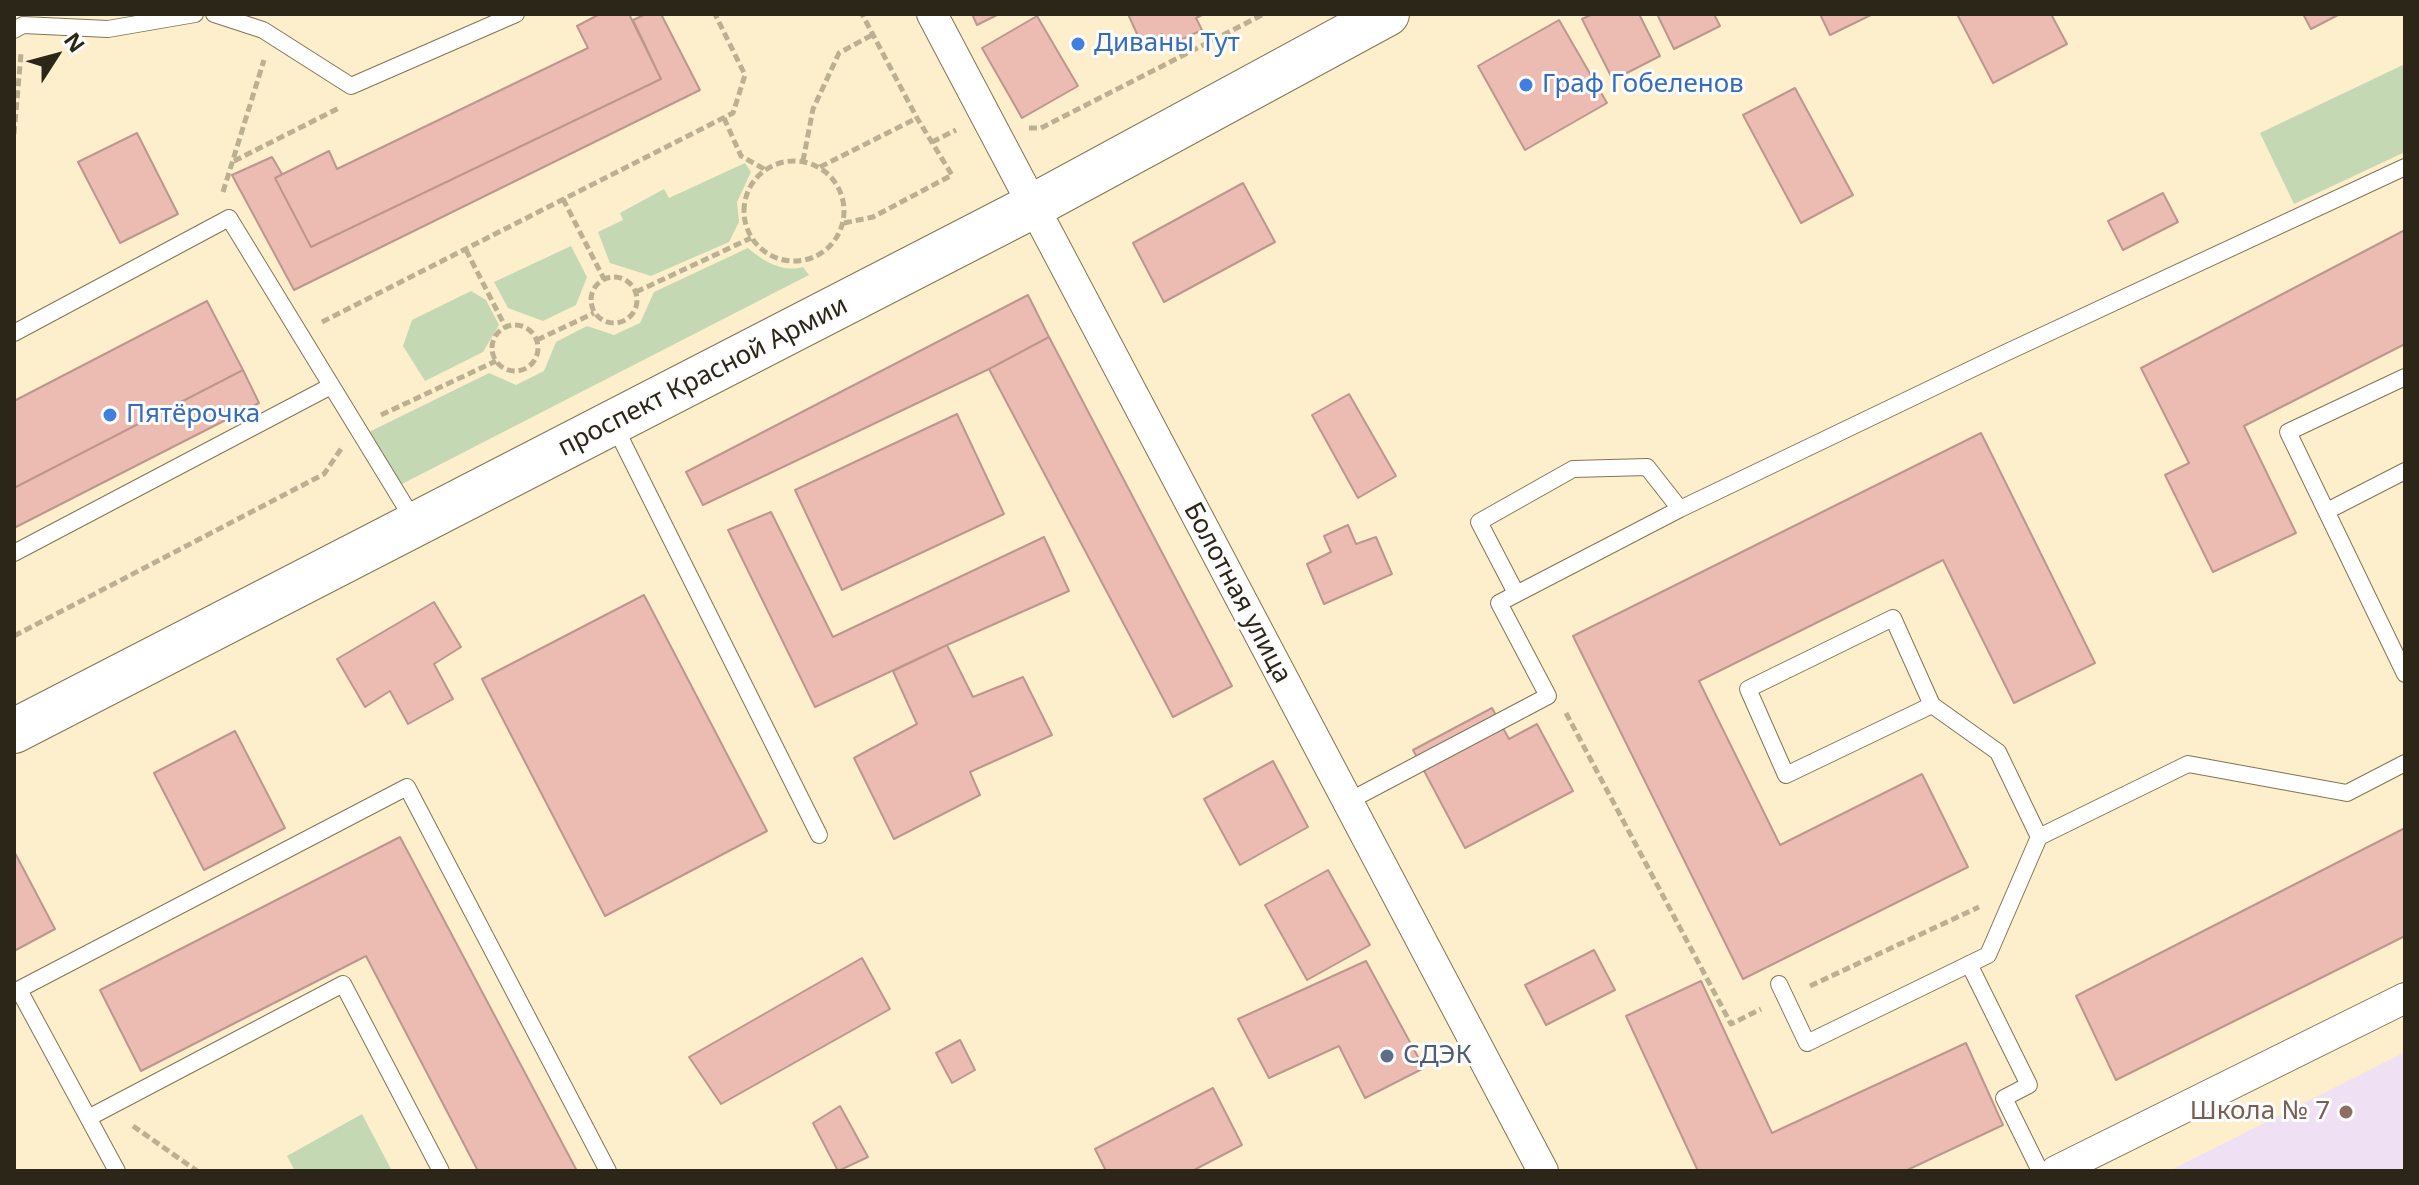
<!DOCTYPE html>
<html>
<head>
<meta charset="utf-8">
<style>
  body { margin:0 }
  #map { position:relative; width:2419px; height:1185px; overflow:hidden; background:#fdefcb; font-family:"Noto Sans",sans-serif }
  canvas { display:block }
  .frame { position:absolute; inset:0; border:16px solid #2b2618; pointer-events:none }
  .north { position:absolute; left:16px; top:16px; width:80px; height:80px; -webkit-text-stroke:6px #fdfdfd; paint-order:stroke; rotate:54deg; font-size:22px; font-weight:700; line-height:32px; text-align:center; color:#2b2618 }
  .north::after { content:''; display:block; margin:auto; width:28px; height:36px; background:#2b2618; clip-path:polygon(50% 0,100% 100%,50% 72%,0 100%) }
</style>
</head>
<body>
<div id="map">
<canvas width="2419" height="1185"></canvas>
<div class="frame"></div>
<div class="north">N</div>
</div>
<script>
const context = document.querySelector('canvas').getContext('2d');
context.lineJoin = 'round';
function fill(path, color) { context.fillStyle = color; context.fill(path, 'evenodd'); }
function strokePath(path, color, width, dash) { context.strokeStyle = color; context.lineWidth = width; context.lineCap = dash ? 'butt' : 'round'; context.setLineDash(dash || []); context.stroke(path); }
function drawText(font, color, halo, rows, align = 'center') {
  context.font = font + ' "Noto Sans",sans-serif'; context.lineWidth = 6; context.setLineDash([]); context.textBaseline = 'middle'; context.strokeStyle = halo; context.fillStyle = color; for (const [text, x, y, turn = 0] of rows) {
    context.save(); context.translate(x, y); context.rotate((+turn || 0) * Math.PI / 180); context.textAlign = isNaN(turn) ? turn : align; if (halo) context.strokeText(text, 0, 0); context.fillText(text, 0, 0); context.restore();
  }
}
fill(new Path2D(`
  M 2405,1052 L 2405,1171 L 2169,1171 Z`), '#efe0f3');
fill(new Path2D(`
  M 2405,64 L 2405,152 L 2294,204 L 2260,133 Z
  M 745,163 L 751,172 L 737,202 L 739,222 L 729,242 L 651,276 L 610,263 L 598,232 L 623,220 L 620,213 L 664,189 L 669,198 Z
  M 571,246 L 587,277 L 576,305 L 543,321 L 508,308 L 494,282 Z
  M 748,248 C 763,261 782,273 803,267 L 809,275 L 400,485 L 367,433 L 489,373 L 516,385 L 544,371 L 556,342 L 587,326 L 614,335 L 640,323 L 654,292 Z
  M 471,291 L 486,300 L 499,325 L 483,352 L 425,381 L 403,346 L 412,320 Z
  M 362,1114 L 392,1171 L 295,1171 L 287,1156 Z`), '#c3d8b3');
const building = new Path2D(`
  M 600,14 L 629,14 L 661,79 L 311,247 L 275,178 L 329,151 L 337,169 L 588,48 L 577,26 Z
  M 646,14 L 661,14 L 700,90 L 294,290 L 232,175 L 272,157 L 282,174 L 275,178 L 311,247 L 661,79 L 633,20 Z
  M 972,14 L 999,14 L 977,25 Z
  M 1128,14 L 1204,14 L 1196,18 L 1202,30 L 1168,46 L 1162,34 L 1142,45 Z
  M 1593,14 L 1639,14 L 1660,56 L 1613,80 L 1582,19 Z
  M 1657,14 L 1714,14 L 1720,26 L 1674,49 Z
  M 1820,14 L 1873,14 L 1830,35 Z
  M 1957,14 L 2051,14 L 2067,44 L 1993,83 Z
  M 2303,14 L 2340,14 L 2311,29 Z
  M 1037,16 L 1078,86 L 1022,118 L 982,48 Z
  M 1559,20 L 1607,103 L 1525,150 L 1478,66 Z
  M 1795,88 L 1853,195 L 1801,223 L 1743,115 Z
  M 137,133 L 178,214 L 120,243 L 78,162 Z
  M 1243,183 L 1275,242 L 1164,302 L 1133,243 Z
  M 2163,193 L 2178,222 L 2123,250 L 2108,221 Z
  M 2405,230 L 2405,344 L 2244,426 L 2296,533 L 2213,572 L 2165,475 L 2189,463 L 2141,368 Z
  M 1028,295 L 1049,337 L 989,369 L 703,505 L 686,472 Z
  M 207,301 L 243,370 L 14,488 L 14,401 Z
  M 1049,337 L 1232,686 L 1173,717 L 989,369 Z
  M 243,370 L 259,403 L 14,528 L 14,488 Z
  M 1349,394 L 1396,476 L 1358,498 L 1312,415 Z
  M 957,414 L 1004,514 L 842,590 L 795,490 Z
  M 1981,433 L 2095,663 L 2014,703 L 1943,560 L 1699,681 L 1780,845 L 1922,774 L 1968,867 L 1743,979 L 1573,636 Z
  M 771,512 L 833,637 L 1044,537 L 1069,591 L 947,645 L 815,707 L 728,530 Z
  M 1348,525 L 1356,544 L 1376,537 L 1392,574 L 1324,604 L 1307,564 L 1331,552 L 1324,536 Z
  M 644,595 L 767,831 L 605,916 L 482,679 Z
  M 434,602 L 461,647 L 434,664 L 453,699 L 408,724 L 390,691 L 365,707 L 337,659 Z
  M 947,645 L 973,697 L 1023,677 L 1052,735 L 970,772 L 980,795 L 894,839 L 854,758 L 917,724 L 893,671 Z
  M 1492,708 L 1509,739 L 1537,724 L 1573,791 L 1465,848 L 1413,750 Z
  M 235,731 L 285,828 L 204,870 L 154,773 Z
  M 1273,761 L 1308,827 L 1240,865 L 1204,799 Z
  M 2405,828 L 2405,936 L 2116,1080 L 2076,996 Z
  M 400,837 L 577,1171 L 478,1171 L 366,956 L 141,1071 L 100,990 Z
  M 14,851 L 55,929 L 14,951 Z
  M 1328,870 L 1370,945 L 1307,980 L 1265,905 Z
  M 1594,950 L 1615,990 L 1546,1025 L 1525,985 Z
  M 862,958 L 890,1009 L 721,1104 L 689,1057 Z
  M 1366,961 L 1424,1068 L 1365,1098 L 1339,1046 L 1269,1078 L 1238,1019 Z
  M 1701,981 L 1772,1133 L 1966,1043 L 2003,1125 L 1905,1171 L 1698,1171 L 1626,1016 Z
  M 960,1040 L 975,1070 L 952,1083 L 936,1053 Z
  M 1213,1088 L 1242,1145 L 1192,1171 L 1106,1171 L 1095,1149 Z
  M 840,1106 L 868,1157 L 838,1171 L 813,1123 Z`);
fill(building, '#ecbcb3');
strokePath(building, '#bd968e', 2);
const lane = new Path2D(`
  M 214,14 L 263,30 L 351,86 L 516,14
  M 14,30 L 23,25 L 108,29 L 195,14
  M 14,333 L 229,218 L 416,524
  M 2405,377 L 2288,432 L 2405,674
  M 614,425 L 819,835
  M 2327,511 L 2405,471
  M 14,553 L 331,386
  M 1516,593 L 1479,522 L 1573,469 L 1647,467 L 1680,509
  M 1932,705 L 1786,775 L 1748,689 L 1893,618 L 1932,705 L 1998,752 L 2039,837 L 2188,764 L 2347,793 L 2405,763
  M 1347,802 L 1548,696 L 1499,603 L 1680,509 L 2003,354 L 2405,167
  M 1969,964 L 2029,1085 L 2004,1098 L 2040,1171
  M 1779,984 L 1807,1043 L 1988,955 L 2039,837
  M 19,990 L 117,1171
  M 14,992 L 407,787 L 608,1171
  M 90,1117 L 343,984 L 441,1171`);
const street = new Path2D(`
  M 932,14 L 1543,1171
  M 2056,1171 L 2405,998`);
const secondary = new Path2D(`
  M 14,731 L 1033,206 L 1387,14`);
strokePath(lane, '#827555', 18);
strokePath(street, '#827555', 32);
strokePath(secondary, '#827555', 46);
strokePath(new Path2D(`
  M 724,118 L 741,156 L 766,170
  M 1029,128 L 1041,128 L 1264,14
  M 14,134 L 21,54
  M 932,142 L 956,130
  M744 211a50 50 0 1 1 100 0a50 50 0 1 1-100 0Z
  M 234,161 L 339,108
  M 803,161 L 813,109 L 839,53 L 872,35
  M 820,167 L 917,118
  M 223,192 L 264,60
  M 563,199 L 604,279
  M 844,223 L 873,217 L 952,175 L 917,118 L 862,14
  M 466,250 L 506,328
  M591 300a23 23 0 1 1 46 0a23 23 0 1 1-46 0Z
  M 636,292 L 751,238
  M 322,322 L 733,113 L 745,75 L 715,14
  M492 348a23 23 0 1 1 46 0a23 23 0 1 1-46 0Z
  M 537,340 L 594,313
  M 381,415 L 496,361
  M 14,636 L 324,474 L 341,449
  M 1566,713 L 1731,1024 L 1761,1009
  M 1810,986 L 1979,907
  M 133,1126 L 197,1171`), '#bcb093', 5, [8, 4]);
strokePath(lane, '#fff', 16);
strokePath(street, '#fff', 30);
strokePath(secondary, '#fff', 44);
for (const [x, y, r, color] of [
  [1078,44,8,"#3f7fe0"],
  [1526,85,8,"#3f7fe0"],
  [110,415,8,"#3f7fe0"],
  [1387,1056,8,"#5c6f8a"],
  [2346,1112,8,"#8d6e63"]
]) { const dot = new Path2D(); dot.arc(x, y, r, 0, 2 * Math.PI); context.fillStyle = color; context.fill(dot); strokePath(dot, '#fdfdfd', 3); }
drawText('26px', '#366cbe', '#fdfdfd', [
  ["Диваны Тут",1094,44],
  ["Граф Гобеленов",1542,85],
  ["Пятёрочка",126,415]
], 'left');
drawText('26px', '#2b2618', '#fdfdfd', [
  ["проспект Красной Армии",703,377,-27],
  ["Болотная улица",1237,593,62]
]);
drawText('26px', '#4e5e75', '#fdfdfd', [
  ["СДЭК",1403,1056]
], 'left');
drawText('26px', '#785e54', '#fdfdfd', [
  ["Школа № 7",2330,1112]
], 'right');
</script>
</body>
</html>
